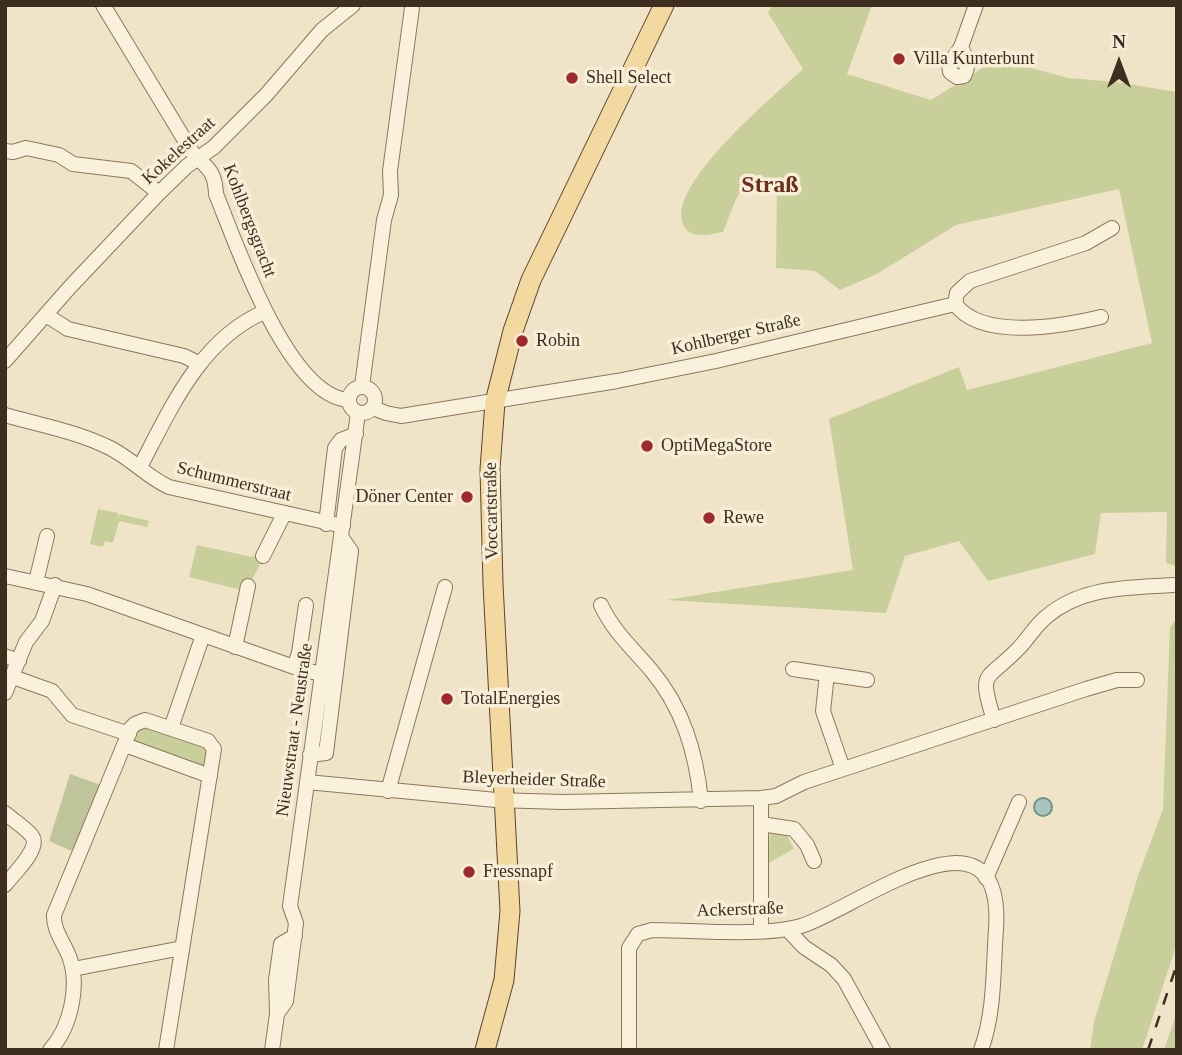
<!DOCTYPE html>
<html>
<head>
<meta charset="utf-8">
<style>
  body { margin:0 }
  #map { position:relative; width:1182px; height:1055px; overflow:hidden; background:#f0e4c8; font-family:"Times New Roman",serif }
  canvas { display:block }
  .frame { position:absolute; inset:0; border:7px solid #3d2e20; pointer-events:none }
  .north { position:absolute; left:1084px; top:28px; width:70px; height:70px; -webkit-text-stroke:5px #f7eed8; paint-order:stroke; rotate:0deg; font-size:19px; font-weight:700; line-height:28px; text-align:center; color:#3d2e20 }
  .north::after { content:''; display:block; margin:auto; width:24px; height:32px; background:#3d2e20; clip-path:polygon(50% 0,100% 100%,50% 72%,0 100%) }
</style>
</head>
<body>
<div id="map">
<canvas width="1182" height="1055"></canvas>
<div class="frame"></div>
<div class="north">N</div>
</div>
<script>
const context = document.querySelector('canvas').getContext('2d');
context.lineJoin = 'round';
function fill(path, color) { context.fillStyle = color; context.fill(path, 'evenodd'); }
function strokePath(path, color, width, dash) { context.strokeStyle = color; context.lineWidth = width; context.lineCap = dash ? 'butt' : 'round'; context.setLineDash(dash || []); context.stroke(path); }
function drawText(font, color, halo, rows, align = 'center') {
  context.font = font + ' "Times New Roman",serif'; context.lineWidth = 7; context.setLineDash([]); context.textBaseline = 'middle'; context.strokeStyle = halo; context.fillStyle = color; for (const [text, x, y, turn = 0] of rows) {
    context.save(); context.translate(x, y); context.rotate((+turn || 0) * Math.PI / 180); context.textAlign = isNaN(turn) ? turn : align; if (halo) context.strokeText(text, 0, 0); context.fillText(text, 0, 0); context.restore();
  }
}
fill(new Path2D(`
  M 772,5 L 872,5 L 847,74 L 931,100 L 997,59 L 1069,78 L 1116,82 L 1177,92 L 1177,566 L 1166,563 L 1167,512 L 1101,513 L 1095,554 L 988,581 L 959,541 L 905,556 L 886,613 L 666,600 L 853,570 L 829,419 L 959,367 L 967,390 L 1152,343 L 1119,189 L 956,225 L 877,274 L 840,290 L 815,271 L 776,268 L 777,179 L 747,182 L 736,199 L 723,232 C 708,235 686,240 682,221 C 672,180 774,96 803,69 L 768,13 Z
  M 98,509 L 118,513 L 119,518 L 120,514 L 149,521 L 147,527 L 119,521 L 113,543 L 105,541 L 103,547 L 90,544 Z
  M 197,545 L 252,557 L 253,555 L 263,559 L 249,585 L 242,590 L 189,577 Z
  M 1177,618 L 1177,943 L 1142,1050 L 1090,1050 L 1094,1022 L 1138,876 L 1163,809 L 1170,627 Z
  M 141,724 L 207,744 L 207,771 L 130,744 Z
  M 784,830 L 794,849 L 768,863 L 770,831 Z
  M 1177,1012 L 1177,1050 L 1164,1050 Z`), '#c9cf9b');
fill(new Path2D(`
  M 70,774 L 101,785 L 74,852 L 49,841 Z`), '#bfc49a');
const water = new Path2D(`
  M1034 807a9 9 0 1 1 18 0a9 9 0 1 1-18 0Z`);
fill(water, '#a9c4bc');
strokePath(water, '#6f938a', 2);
const minor = new Path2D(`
  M 103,5 L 192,152 C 206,168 215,169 216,194 C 236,243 288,397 349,400
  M 961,47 C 966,57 970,65 964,76 L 957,77 L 950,72 L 949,64 L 961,47 L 976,5
  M 5,151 L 13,152 L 26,148 L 59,155 L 73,164 L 131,171 L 159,193
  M 955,304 L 957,293 L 970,281 L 1086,243 L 1112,228
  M 955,304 C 982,341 1063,326 1101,317
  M 46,315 L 68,329 L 184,356 L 200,364
  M 5,361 L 70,287 L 159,193 L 187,166 L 214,147 L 266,95 L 322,30 L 353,5
  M 362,386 L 384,220 L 391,195 L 390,171 L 412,8
  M349 400a13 13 0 1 1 26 0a13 13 0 1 1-26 0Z
  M 373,408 L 386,413 L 401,416 L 617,381 L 716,361 L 955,304
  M 5,415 C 40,425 78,432 110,448 C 132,459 147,477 169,487 L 343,526
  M 140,467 C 171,408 200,340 264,312
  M 326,524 L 335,448 L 341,440 L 356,434
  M 263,556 L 284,514
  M 5,576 L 87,594 L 294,667 L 321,674
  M 36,582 L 47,536
  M 601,605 C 613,631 633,649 651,670 C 683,708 696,752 701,801
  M 235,647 L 248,586
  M 5,656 L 19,661
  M 294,667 L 299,653 L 306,605
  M 793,669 L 867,680
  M 827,674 L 823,711 L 843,769
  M 13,677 L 52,691 L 72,715 L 129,734
  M 5,693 L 26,642 L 42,621 L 55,585
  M 994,720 C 978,669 986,682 1018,649 C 1028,639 1035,626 1046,617 C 1082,586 1129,588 1173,585
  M 171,728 L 203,635
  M 125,745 L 210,776
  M 310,755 L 326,753 L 351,551 L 342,538
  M 307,782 L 496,800 L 562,802 L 761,798 L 776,796 L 804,782 L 1086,689 L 1117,680 L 1137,680
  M 388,791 L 445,587
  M 761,798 L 761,931
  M 5,813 C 13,820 26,828 32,836 C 41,849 13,874 5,885
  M 761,824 L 794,829 L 807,845 L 814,861
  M 986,878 L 1019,802
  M 787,929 L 804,947 L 831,965 L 844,979 L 883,1050
  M 73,969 L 182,948
  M 277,1013 L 276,980 L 281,944 L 295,936
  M 50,1050 C 71,1027 80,985 69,956 C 64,943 53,930 54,915 L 131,728 L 135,724 L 145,720 L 208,741 L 214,749 L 166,1050
  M 272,1050 L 277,1014 L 286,1001 L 296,923 L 290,906 L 358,413
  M 629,1050 L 629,948 L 638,934 L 652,930 C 694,930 762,937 801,926 C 854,910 1005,791 996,929 C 993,969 995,1012 981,1050`);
const major = new Path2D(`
  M 485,1050 L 504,980 L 510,911 L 493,584 L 490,469 L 495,402 L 513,331 L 531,280 L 664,5`);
strokePath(minor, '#8d765c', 16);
strokePath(major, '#5b4430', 21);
strokePath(minor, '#faf1dc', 14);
strokePath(major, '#f3d9a0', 19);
strokePath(new Path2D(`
  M 1148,1050 L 1177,964`), '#3d2e20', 2.5, [12, 12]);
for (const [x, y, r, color] of [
  [899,59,7,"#9e2a2b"],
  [572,78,7,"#9e2a2b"],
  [522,341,7,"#9e2a2b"],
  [647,446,7,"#9e2a2b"],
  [467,497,7,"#9e2a2b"],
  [709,518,7,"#9e2a2b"],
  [447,699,7,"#9e2a2b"],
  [469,872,7,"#9e2a2b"]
]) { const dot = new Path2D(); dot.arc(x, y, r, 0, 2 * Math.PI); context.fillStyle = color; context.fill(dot); strokePath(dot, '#f7eed8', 2.5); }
drawText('18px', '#3d2e20', '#f7eed8', [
  ["Villa Kunterbunt",913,59],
  ["Shell Select",586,78],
  ["Robin",536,341],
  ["OptiMegaStore",661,446],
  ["Döner Center",453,497,"right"],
  ["Rewe",723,518],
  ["TotalEnergies",461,699],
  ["Fressnapf",483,872]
], 'left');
drawText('18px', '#3d2e20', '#f7eed8', [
  ["Kokelestraat",179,151,-42],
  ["Kohlbergsgracht",249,221,69],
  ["Kohlberger Straße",736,335,-13],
  ["Schummerstraat",234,482,14],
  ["Voccartstraße",492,511,-91],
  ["Nieuwstraat - Neustraße",295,730,-82],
  ["Bleyerheider Straße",534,780,2],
  ["Ackerstraße",740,910,-2]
]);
drawText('bold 24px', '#6b2e1e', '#f7eed8', [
  ["Straß",770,186]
]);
</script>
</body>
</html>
